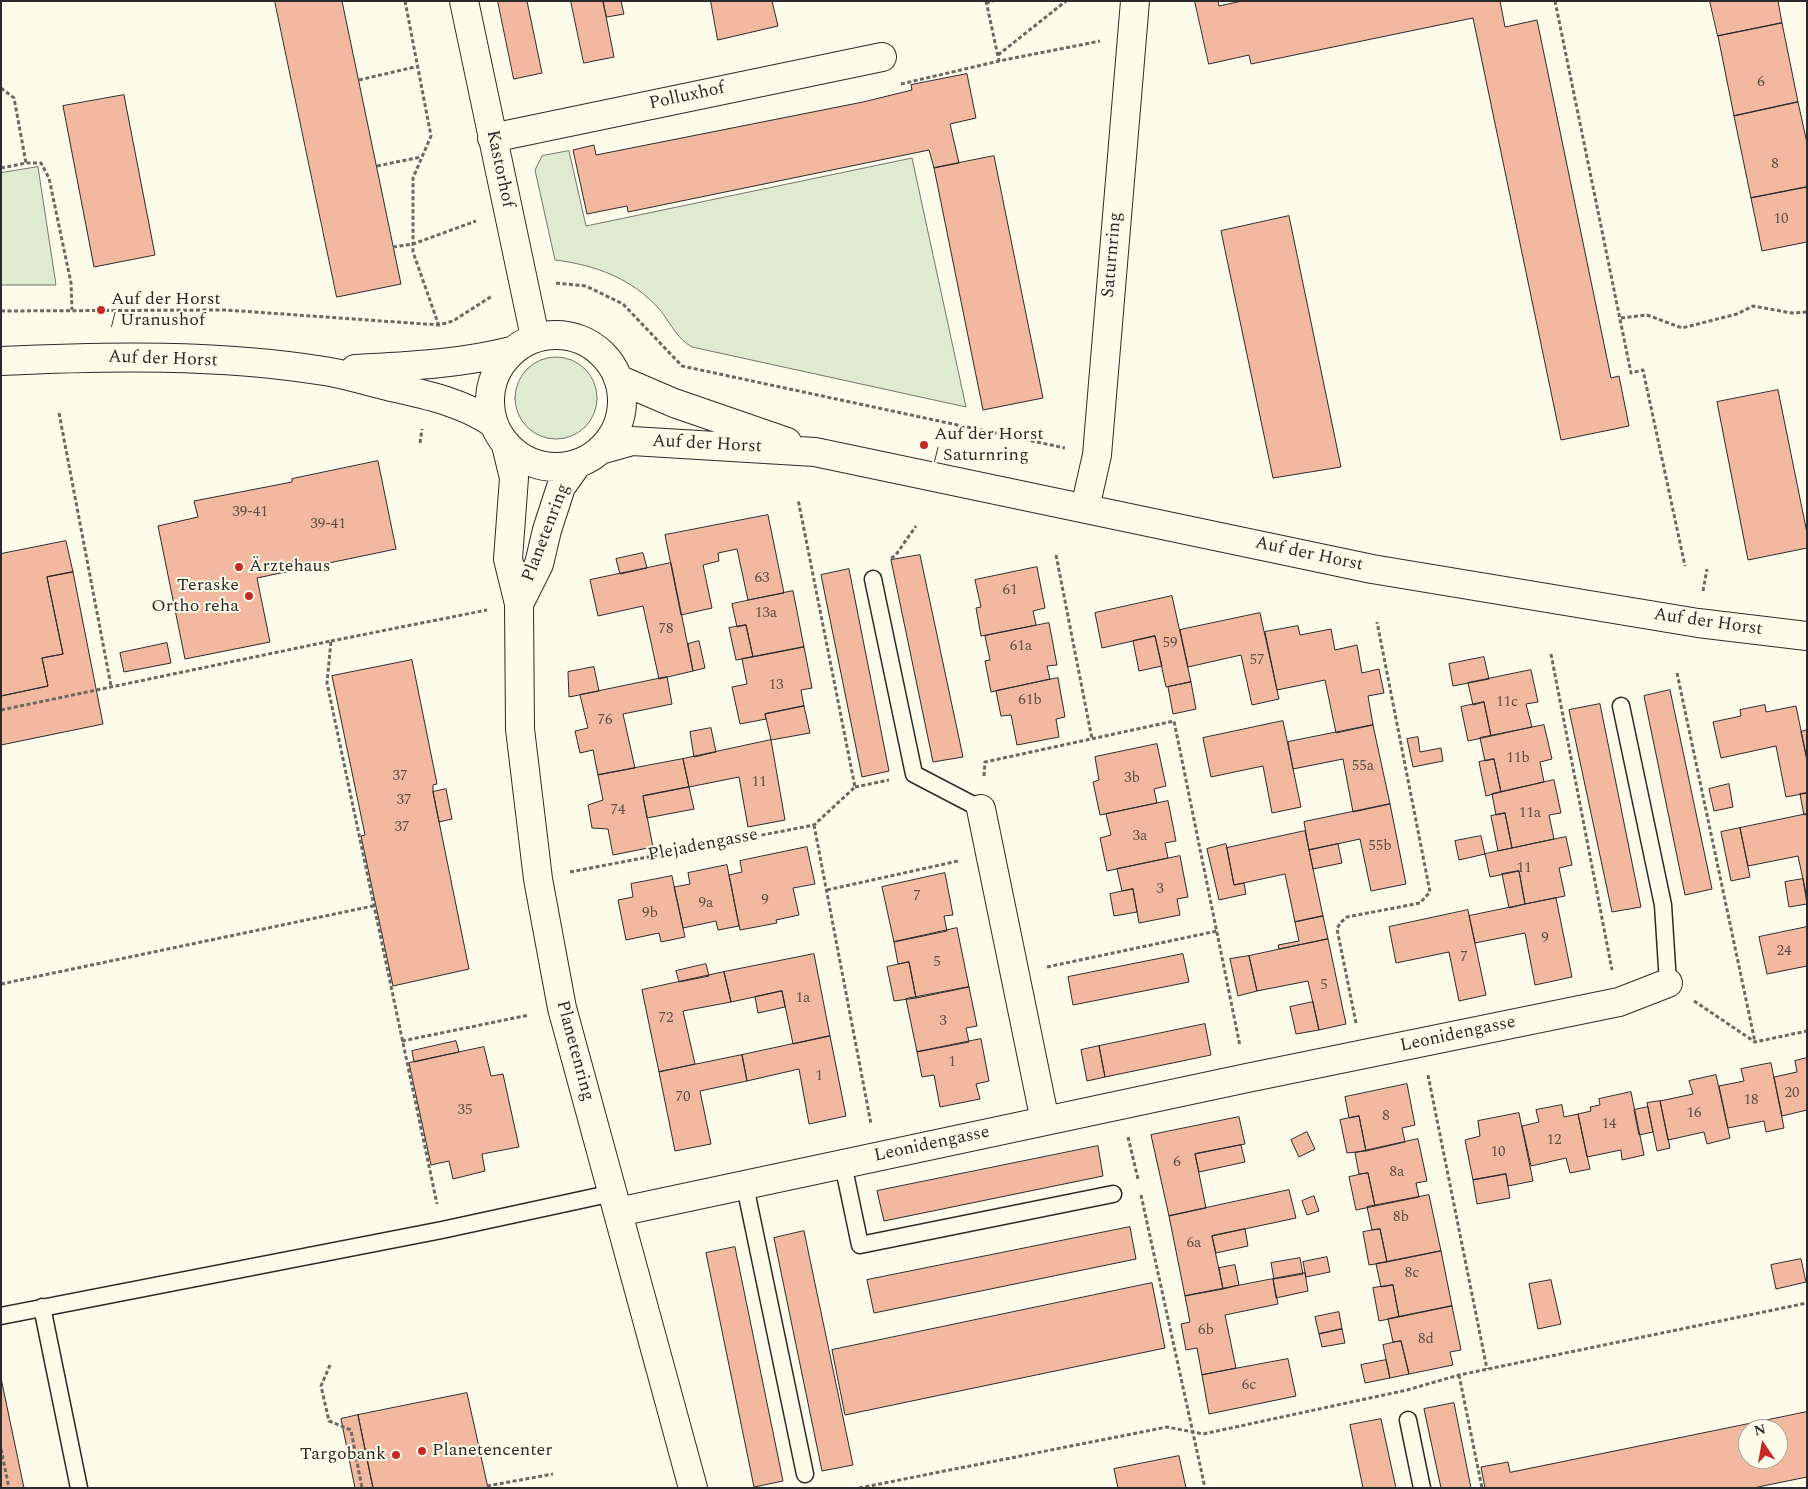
<!DOCTYPE html>
<html>
<head>
<meta charset="utf-8">
<style>
  body { margin:0 }
  #map { position:relative; width:1808px; height:1489px; overflow:hidden; background:#fdfbea; font-family:Spectral,serif }
  canvas { display:block }
  .frame { position:absolute; inset:0; border:2px solid #2b2b2b; pointer-events:none }
  .north { position:absolute; left:1738px; top:1419px; width:50px; height:50px; box-sizing:border-box; background:#fdfbea; border:1px solid #a9a89e; border-radius:50%; rotate:348deg; font-size:14px; font-weight:700; line-height:20px; text-align:center; color:#2b2b2b }
  .north::after { content:''; display:block; margin:auto; width:18px; height:22px; background:#c62828; clip-path:polygon(50% 0,100% 100%,50% 72%,0 100%) }
</style>
</head>
<body>
<div id="map">
<canvas width="1808" height="1489"></canvas>
<div class="frame"></div>
<div class="north">N</div>
</div>
<script>
const context = document.querySelector('canvas').getContext('2d');
context.lineJoin = 'round';
function fill(path, color) { context.fillStyle = color; context.fill(path, 'evenodd'); }
function strokePath(path, color, width, dash) { context.strokeStyle = color; context.lineWidth = width; context.lineCap = dash ? 'butt' : 'round'; context.setLineDash(dash || []); context.stroke(path); }
function drawText(font, color, halo, rows, align = 'center') {
  context.font = font + ' Spectral,serif'; context.lineWidth = 4; context.setLineDash([]); context.textBaseline = 'middle'; context.strokeStyle = halo; context.fillStyle = color; for (const [text, x, y, turn = 0] of rows) {
    context.save(); context.translate(x, y); context.rotate((+turn || 0) * Math.PI / 180); context.textAlign = isNaN(turn) ? turn : align; if (halo) context.strokeText(text, 0, 0); context.fillText(text, 0, 0); context.restore();
  }
}
const green = new Path2D(`
  M 569,151 L 586,226 L 912,158 L 966,407 L 692,347 C 677,339 670,322 660,310 C 632,278 595,265 555,260 L 535,170 L 542,156 Z
  M 38,167 L 56,285 L 1,285 L 1,173 Z
  M515 398a41 41 0 1 1 82 0a41 41 0 1 1-82 0Z`);
fill(green, '#deebd1');
strokePath(green, '#74746e', 1);
const building = new Path2D(`
  M 275,1 L 342,1 L 401,284 L 337,297 Z
  M 498,1 L 527,1 L 542,73 L 514,79 Z
  M 571,1 L 603,1 L 614,57 L 584,63 Z
  M 603,1 L 621,1 L 624,14 L 607,17 Z
  M 711,1 L 772,1 L 778,26 L 718,40 Z
  M 1195,1 L 1218,1 L 1219,6 L 1242,1 L 1500,1 L 1505,27 L 1537,20 L 1611,378 L 1619,376 L 1629,426 L 1561,440 L 1473,18 L 1251,64 L 1249,55 L 1209,64 Z
  M 1710,1 L 1778,1 L 1782,23 L 1718,36 Z
  M 1782,23 L 1798,102 L 1734,116 L 1718,36 Z
  M 967,74 L 976,118 L 950,124 L 959,163 L 934,168 L 929,150 L 628,212 L 627,206 L 587,214 L 573,150 L 594,145 L 596,155 L 863,102 L 912,90 L 911,85 Z
  M 124,95 L 155,255 L 94,267 L 63,106 Z
  M 1798,102 L 1807,143 L 1807,187 L 1751,198 L 1734,116 Z
  M 994,156 L 1043,398 L 983,410 L 934,168 Z
  M 1807,187 L 1807,242 L 1762,251 L 1751,198 Z
  M 1289,216 L 1341,467 L 1273,478 L 1221,231 Z
  M 1778,390 L 1807,533 L 1807,548 L 1748,560 L 1717,402 Z
  M 378,461 L 396,549 L 257,578 L 270,642 L 185,659 L 158,526 L 198,517 L 194,501 L 292,482 L 292,479 Z
  M 768,515 L 784,593 L 748,600 L 737,549 L 718,553 L 719,561 L 703,565 L 712,608 L 681,615 L 665,535 Z
  M 66,541 L 73,572 L 47,577 L 63,654 L 42,658 L 48,686 L 1,696 L 1,554 Z
  M 643,553 L 647,568 L 620,574 L 616,559 Z
  M 920,555 L 963,757 L 933,762 L 891,560 Z
  M 671,563 L 693,671 L 659,679 L 643,606 L 598,616 L 590,580 Z
  M 1037,567 L 1045,608 L 1033,611 L 1036,625 L 981,636 L 976,608 L 981,607 L 975,580 Z
  M 849,569 L 889,771 L 862,777 L 821,575 Z
  M 73,572 L 103,724 L 1,745 L 1,696 L 48,686 L 42,658 L 63,654 L 47,577 Z
  M 793,591 L 804,647 L 753,657 L 746,625 L 737,627 L 732,604 Z
  M 1172,596 L 1191,682 L 1166,687 L 1155,636 L 1102,648 L 1095,613 Z
  M 1260,613 L 1279,699 L 1252,705 L 1241,655 L 1188,667 L 1180,630 Z
  M 1049,623 L 1057,665 L 1047,666 L 1050,679 L 991,692 L 985,661 L 990,660 L 985,636 Z
  M 746,625 L 753,657 L 736,660 L 729,628 Z
  M 1298,626 L 1300,635 L 1331,629 L 1335,650 L 1357,645 L 1362,673 L 1379,669 L 1384,693 L 1368,696 L 1373,725 L 1336,733 L 1325,680 L 1277,690 L 1265,632 Z
  M 1155,636 L 1162,666 L 1139,671 L 1133,641 Z
  M 699,641 L 705,668 L 693,671 L 688,644 Z
  M 167,643 L 171,663 L 124,672 L 120,653 Z
  M 804,647 L 812,688 L 801,690 L 804,706 L 765,714 L 766,719 L 740,724 L 732,687 L 747,684 L 742,659 Z
  M 1484,657 L 1489,679 L 1453,686 L 1449,664 Z
  M 412,660 L 437,784 L 433,785 L 433,792 L 469,969 L 393,986 L 361,836 L 365,835 L 332,676 Z
  M 594,667 L 599,691 L 569,697 L 568,672 Z
  M 1531,670 L 1538,702 L 1526,704 L 1532,727 L 1491,736 L 1484,702 L 1473,705 L 1468,683 Z
  M 667,677 L 672,704 L 623,714 L 635,768 L 598,775 L 593,750 L 580,753 L 575,731 L 588,728 L 580,695 Z
  M 1058,678 L 1065,717 L 1056,719 L 1059,737 L 1017,745 L 1011,715 L 1001,716 L 996,691 Z
  M 1191,682 L 1196,709 L 1173,714 L 1168,687 Z
  M 1670,690 L 1712,889 L 1685,895 L 1644,696 Z
  M 1484,702 L 1491,736 L 1468,741 L 1461,707 Z
  M 1600,704 L 1641,907 L 1612,912 L 1569,710 Z
  M 1765,705 L 1766,712 L 1796,706 L 1807,760 L 1807,793 L 1786,797 L 1776,746 L 1721,758 L 1713,722 L 1741,716 L 1740,710 Z
  M 804,706 L 810,733 L 771,740 L 765,714 Z
  M 1283,721 L 1301,807 L 1272,813 L 1263,766 L 1211,777 L 1203,738 Z
  M 1373,725 L 1390,804 L 1353,812 L 1343,759 L 1293,769 L 1288,742 Z
  M 1544,725 L 1552,759 L 1540,762 L 1544,782 L 1501,792 L 1494,759 L 1485,761 L 1480,738 Z
  M 711,728 L 716,752 L 694,757 L 690,732 Z
  M 1807,730 L 1807,760 L 1801,732 Z
  M 1418,737 L 1420,752 L 1441,748 L 1443,761 L 1413,767 L 1407,739 Z
  M 771,740 L 785,820 L 748,827 L 739,777 L 689,787 L 683,759 Z
  M 1157,744 L 1166,786 L 1154,789 L 1157,803 L 1100,815 L 1093,782 L 1099,780 L 1095,757 Z
  M 683,759 L 689,787 L 643,796 L 653,847 L 613,855 L 608,829 L 592,828 L 588,805 L 603,800 L 598,775 Z
  M 1494,759 L 1501,792 L 1486,796 L 1479,762 Z
  M 1554,780 L 1561,813 L 1549,815 L 1554,839 L 1512,848 L 1505,813 L 1496,815 L 1492,794 Z
  M 1729,784 L 1733,807 L 1714,811 L 1709,789 Z
  M 689,787 L 694,809 L 647,818 L 643,796 Z
  M 446,789 L 452,819 L 439,822 L 433,792 Z
  M 1807,793 L 1807,814 L 1804,815 L 1800,794 Z
  M 1168,801 L 1176,841 L 1165,843 L 1168,858 L 1107,871 L 1100,838 L 1111,835 L 1106,814 Z
  M 1390,804 L 1406,884 L 1371,891 L 1360,839 L 1309,850 L 1304,822 Z
  M 1505,813 L 1512,848 L 1498,851 L 1491,816 Z
  M 1807,814 L 1807,898 L 1798,856 L 1748,866 L 1740,828 Z
  M 1740,828 L 1750,877 L 1731,881 L 1721,832 Z
  M 1305,831 L 1323,916 L 1295,922 L 1285,874 L 1234,885 L 1227,848 Z
  M 1481,836 L 1485,854 L 1459,860 L 1455,841 Z
  M 1566,837 L 1572,865 L 1559,868 L 1565,896 L 1525,904 L 1519,871 L 1490,877 L 1485,854 Z
  M 1226,844 L 1234,885 L 1244,883 L 1246,894 L 1219,900 L 1207,849 Z
  M 1338,844 L 1342,863 L 1313,869 L 1309,850 Z
  M 807,847 L 815,884 L 793,888 L 799,915 L 776,920 L 777,923 L 740,930 L 729,875 L 742,872 L 740,861 Z
  M 1180,856 L 1188,897 L 1177,899 L 1180,915 L 1139,923 L 1133,889 L 1122,891 L 1117,869 Z
  M 727,865 L 739,926 L 718,930 L 716,921 L 683,928 L 674,887 L 690,884 L 688,873 Z
  M 1519,871 L 1525,904 L 1509,908 L 1502,874 Z
  M 945,873 L 953,915 L 944,916 L 947,931 L 894,942 L 882,887 Z
  M 672,876 L 685,937 L 661,942 L 659,933 L 626,940 L 618,900 L 633,897 L 631,884 Z
  M 1803,879 L 1807,904 L 1789,907 L 1785,882 Z
  M 1133,889 L 1137,912 L 1114,916 L 1110,894 Z
  M 1556,898 L 1572,977 L 1535,985 L 1525,933 L 1475,943 L 1469,916 Z
  M 1468,910 L 1486,995 L 1459,1001 L 1449,952 L 1396,963 L 1389,927 Z
  M 1323,916 L 1328,939 L 1279,949 L 1278,945 L 1299,941 L 1295,922 Z
  M 1807,927 L 1807,966 L 1767,974 L 1759,937 Z
  M 957,928 L 969,987 L 916,998 L 909,962 L 898,964 L 894,942 Z
  M 1328,939 L 1346,1024 L 1319,1030 L 1308,981 L 1257,991 L 1249,956 Z
  M 814,954 L 830,1036 L 793,1044 L 782,991 L 731,1002 L 724,972 Z
  M 1183,954 L 1189,982 L 1073,1005 L 1068,977 Z
  M 1249,956 L 1257,991 L 1238,996 L 1230,959 Z
  M 909,962 L 916,998 L 894,1001 L 887,967 Z
  M 706,964 L 709,976 L 679,982 L 676,971 Z
  M 724,972 L 731,1002 L 683,1011 L 695,1064 L 659,1072 L 642,990 Z
  M 969,987 L 977,1026 L 966,1028 L 969,1042 L 917,1052 L 906,999 Z
  M 782,991 L 785,1007 L 758,1013 L 755,997 Z
  M 1313,1002 L 1319,1030 L 1296,1034 L 1290,1007 Z
  M 1205,1024 L 1211,1055 L 1105,1077 L 1099,1046 Z
  M 830,1036 L 846,1116 L 809,1124 L 799,1069 L 747,1081 L 742,1055 Z
  M 981,1039 L 989,1081 L 976,1084 L 980,1099 L 940,1107 L 934,1075 L 922,1077 L 917,1052 Z
  M 456,1041 L 459,1052 L 414,1062 L 412,1051 Z
  M 1099,1046 L 1105,1077 L 1087,1081 L 1081,1050 Z
  M 484,1047 L 491,1076 L 503,1074 L 519,1147 L 482,1154 L 485,1171 L 453,1179 L 449,1161 L 431,1165 L 409,1063 Z
  M 742,1055 L 747,1081 L 700,1091 L 711,1144 L 675,1151 L 659,1072 Z
  M 1807,1058 L 1807,1110 L 1782,1116 L 1774,1077 L 1797,1072 L 1795,1061 Z
  M 1771,1063 L 1784,1128 L 1766,1132 L 1764,1121 L 1728,1128 L 1719,1086 L 1744,1081 L 1741,1069 Z
  M 1716,1075 L 1730,1138 L 1707,1144 L 1704,1132 L 1668,1140 L 1660,1101 L 1693,1094 L 1689,1081 Z
  M 1407,1084 L 1415,1125 L 1402,1128 L 1405,1142 L 1366,1151 L 1359,1116 L 1349,1118 L 1345,1097 Z
  M 1631,1092 L 1644,1155 L 1622,1160 L 1621,1150 L 1587,1157 L 1578,1114 L 1591,1111 L 1590,1107 L 1600,1105 L 1599,1099 Z
  M 1660,1101 L 1670,1148 L 1657,1151 L 1647,1103 Z
  M 1562,1105 L 1564,1117 L 1578,1114 L 1590,1169 L 1570,1173 L 1566,1158 L 1531,1166 L 1522,1126 L 1539,1122 L 1536,1110 Z
  M 1648,1107 L 1653,1132 L 1639,1135 L 1634,1110 Z
  M 1519,1113 L 1533,1181 L 1508,1186 L 1506,1174 L 1473,1180 L 1465,1140 L 1480,1136 L 1478,1121 Z
  M 1359,1116 L 1366,1151 L 1347,1153 L 1340,1120 Z
  M 1239,1117 L 1245,1144 L 1195,1154 L 1206,1208 L 1169,1216 L 1151,1135 Z
  M 1307,1132 L 1315,1149 L 1299,1157 L 1291,1140 Z
  M 1418,1139 L 1427,1181 L 1416,1183 L 1419,1197 L 1375,1206 L 1368,1173 L 1359,1174 L 1355,1153 Z
  M 1241,1145 L 1245,1162 L 1199,1172 L 1195,1154 Z
  M 1098,1146 L 1103,1176 L 884,1221 L 877,1191 Z
  M 1368,1173 L 1375,1206 L 1356,1210 L 1349,1177 Z
  M 1506,1174 L 1510,1198 L 1477,1204 L 1473,1180 Z
  M 1289,1190 L 1296,1218 L 1212,1236 L 1223,1289 L 1185,1296 L 1169,1216 Z
  M 1429,1195 L 1441,1251 L 1387,1262 L 1380,1229 L 1372,1230 L 1367,1207 Z
  M 1314,1196 L 1319,1211 L 1307,1215 L 1302,1201 Z
  M 1130,1227 L 1136,1259 L 874,1313 L 867,1280 Z
  M 1245,1229 L 1248,1246 L 1216,1253 L 1212,1236 Z
  M 1380,1229 L 1387,1262 L 1369,1265 L 1363,1232 Z
  M 804,1231 L 853,1465 L 822,1471 L 774,1238 Z
  M 735,1247 L 783,1481 L 754,1487 L 706,1253 Z
  M 1441,1251 L 1452,1306 L 1399,1317 L 1393,1285 L 1381,1287 L 1376,1264 Z
  M 1327,1257 L 1330,1272 L 1306,1277 L 1303,1262 Z
  M 1300,1258 L 1303,1274 L 1274,1279 L 1271,1263 Z
  M 1801,1259 L 1806,1282 L 1776,1289 L 1771,1265 Z
  M 1235,1265 L 1239,1285 L 1223,1289 L 1219,1268 Z
  M 1305,1273 L 1308,1291 L 1276,1298 L 1273,1279 Z
  M 1273,1279 L 1278,1304 L 1225,1315 L 1236,1368 L 1202,1375 L 1197,1348 L 1186,1350 L 1181,1324 L 1190,1322 L 1185,1296 Z
  M 1551,1280 L 1561,1324 L 1538,1329 L 1529,1284 Z
  M 1152,1283 L 1165,1348 L 845,1415 L 832,1350 Z
  M 1393,1285 L 1399,1317 L 1379,1321 L 1373,1288 Z
  M 1452,1306 L 1461,1350 L 1450,1352 L 1453,1365 L 1409,1374 L 1401,1341 L 1393,1342 L 1388,1319 Z
  M 1339,1312 L 1342,1329 L 1319,1334 L 1315,1317 Z
  M 1342,1329 L 1345,1343 L 1322,1347 L 1319,1334 Z
  M 1401,1341 L 1409,1374 L 1390,1378 L 1383,1345 Z
  M 1288,1359 L 1296,1396 L 1209,1414 L 1202,1375 Z
  M 1386,1360 L 1390,1378 L 1365,1383 L 1361,1365 Z
  M 1,1378 L 24,1488 L 1,1488 Z
  M 467,1393 L 488,1488 L 373,1488 L 358,1415 Z
  M 1454,1403 L 1471,1488 L 1441,1488 L 1424,1409 Z
  M 1807,1412 L 1807,1477 L 1753,1488 L 1485,1488 L 1481,1467 L 1508,1462 L 1510,1472 ZM 1748,1429 L 1778,1429 L 1778,1459 L 1748,1459 Z
  M 358,1415 L 373,1488 L 355,1488 L 341,1419 Z
  M 1381,1419 L 1396,1488 L 1363,1488 L 1350,1425 Z
  M 1179,1456 L 1186,1488 L 1118,1488 L 1114,1469 Z`);
fill(building, '#f2b8a0');
strokePath(building, '#2b2b2b', 1);
const service = new Path2D(`
  M 873,579 L 914,774 L 981,809
  M 1621,706 L 1663,905 L 1668,983
  M 843,1164 L 860,1245 L 1113,1194
  M 745,1186 L 805,1474
  M 42,1307 L 79,1488
  M 1,1316 L 442,1230 L 613,1193
  M 1408,1420 L 1422,1488`);
const minor = new Path2D(`
  M 464,1 L 535,337
  M 492,138 L 882,57
  M 1085,508 L 1097,455 L 1135,1
  M 981,809 L 1045,1121
  M 618,1212 L 1247,1078 L 1619,1002 L 1668,983`);
const tertiary = new Path2D(`
  M490 401a66 66 0 1 1 132 0a66 66 0 1 1-132 0Z
  M 1,361 C 108,356 218,354 324,371 C 345,374 366,381 387,386 C 425,395 460,401 493,423
  M 355,369 C 408,366 460,364 511,351
  M 618,379 L 674,403 L 787,442
  M 506,445 L 514,478 L 508,559 L 519,604 L 520,729 L 538,879 L 562,1008 L 693,1488
  M 600,450 L 632,441 L 815,452 L 1372,569 L 1698,623 L 1807,636
  M 519,604 L 539,564 L 547,530 L 561,487 L 578,463`);
strokePath(service, '#2b2b2b', 19);
strokePath(minor, '#2b2b2b', 30);
strokePath(tertiary, '#2b2b2b', 30);
strokePath(new Path2D(`
  M 405,1 L 431,136 L 413,178 L 413,252 L 439,326
  M 986,1 L 999,61
  M 1555,1 L 1631,373 L 1643,370 L 1685,566
  M 986,3 L 993,1
  M 998,55 L 1066,1
  M 359,80 L 419,66
  M 901,84 L 999,61 L 1100,41
  M 1,88 L 14,98 L 26,163
  M 377,166 L 421,157
  M 1,168 L 26,163 L 41,163 L 49,178 L 71,283 L 72,310
  M 393,247 L 413,244 L 476,221
  M 556,283 L 586,286 L 623,304 L 682,366 L 1065,448
  M 1,311 L 226,310 L 439,325 L 453,321 L 492,296
  M 1621,318 L 1647,315 L 1682,328 L 1737,314 L 1753,306 L 1792,313 L 1807,312
  M 59,413 L 111,686
  M 420,443 L 422,429
  M 1056,555 L 1092,739
  M 891,558 L 895,556 L 916,526
  M 1703,591 L 1707,569
  M 331,641 L 487,610
  M 1551,654 L 1612,970
  M 1677,673 L 1755,1042
  M 1,710 L 331,641 L 327,683 L 437,1204
  M 984,776 L 985,762 L 1174,721 L 1240,1046
  M 855,787 L 889,780
  M 814,825 L 871,1124
  M 570,872 L 814,825 L 855,787 L 798,499
  M 827,890 L 958,861
  M 1047,967 L 1217,931
  M 1,984 L 373,906
  M 1694,1001 L 1755,1042 L 1807,1031
  M 1356,1023 L 1337,929 L 1340,923 L 1347,917 L 1420,903 L 1430,892 L 1377,622
  M 402,1041 L 529,1015
  M 1428,1075 L 1487,1369
  M 1128,1137 L 1138,1179
  M 1141,1195 L 1205,1488
  M 330,1365 L 321,1386 L 329,1421 L 351,1430 L 362,1488
  M 1459,1375 L 1482,1488
  M 1,1449 L 9,1488
  M 487,1486 L 553,1474
  M 859,1488 L 1167,1427 L 1203,1434 L 1407,1390 L 1459,1375 L 1807,1303`), '#6a6964', 3, [4, 2.5]);
strokePath(service, '#fdfbea', 16);
strokePath(minor, '#fdfbea', 28);
strokePath(tertiary, '#fdfbea', 28);
for (const [x, y, r, color] of [
  [101,310,5,"#c62828"],
  [924,445,5,"#c62828"],
  [239,567,5,"#c62828"],
  [249,596,5,"#c62828"],
  [422,1451,5,"#c62828"],
  [396,1455,5,"#c62828"]
]) { const dot = new Path2D(); dot.arc(x, y, r, 0, 2 * Math.PI); context.fillStyle = color; context.fill(dot); strokePath(dot, '#fdfbea', 2); }
drawText('15px', '#5d4e48', null, [
  ["6",1761,83],
  ["8",1775,165],
  ["10",1781,220],
  ["39-41",250,513],
  ["39-41",328,525],
  ["63",762,579],
  ["61",1010,591],
  ["13a",766,614],
  ["78",666,630],
  ["59",1170,644],
  ["61a",1021,647],
  ["57",1257,661],
  ["13",776,686],
  ["61b",1030,701],
  ["11c",1507,703],
  ["76",605,721],
  ["11b",1518,759],
  ["55a",1363,767],
  ["37",400,777],
  ["3b",1132,779],
  ["11",759,783],
  ["37",404,801],
  ["74",618,811],
  ["11a",1530,814],
  ["37",402,828],
  ["3a",1140,837],
  ["55b",1380,847],
  ["11",1524,869],
  ["3",1160,890],
  ["7",917,897],
  ["9",765,901],
  ["9a",706,904],
  ["9b",650,914],
  ["9",1545,939],
  ["24",1784,952],
  ["7",1464,958],
  ["5",937,963],
  ["5",1324,986],
  ["1a",803,999],
  ["72",666,1019],
  ["3",943,1022],
  ["1",952,1063],
  ["1",819,1077],
  ["20",1792,1094],
  ["70",683,1098],
  ["18",1751,1101],
  ["35",465,1111],
  ["16",1694,1114],
  ["8",1386,1117],
  ["14",1609,1125],
  ["12",1554,1141],
  ["10",1498,1153],
  ["6",1177,1163],
  ["8a",1397,1173],
  ["8b",1401,1218],
  ["6a",1194,1244],
  ["8c",1412,1274],
  ["6b",1206,1331],
  ["8d",1426,1340],
  ["6c",1249,1386]
]);
drawText('18px', '#2b2b2b', '#fdfbea', [
  ["Polluxhof",687,97,-12],
  ["Kastorhof",499,169,78],
  ["Saturnring",1113,255,-85],
  ["Auf der Horst",163,360,2],
  ["Auf der Horst",707,445,3],
  ["Planetenring",547,533,-69],
  ["Auf der Horst",1309,555,12],
  ["Auf der Horst",1708,623,8],
  ["Plejadengasse",703,846,-11],
  ["Leonidengasse",1458,1035,-12],
  ["Planetenring",574,1051,75],
  ["Leonidengasse",932,1145,-12]
]);
drawText('18px', '#2b2b2b', '#fdfbea', [
  ["Auf der Horst",111,300],
  ["/ Uranushof",111,321],
  ["Auf der Horst",934,435],
  ["/ Saturnring",934,456],
  ["Ärztehaus",249,567],
  ["Teraske",239,586,"right"],
  ["Ortho reha",239,607,"right"],
  ["Planetencenter",432,1451],
  ["Targobank",386,1455,"right"]
], 'left');
</script>
</body>
</html>
